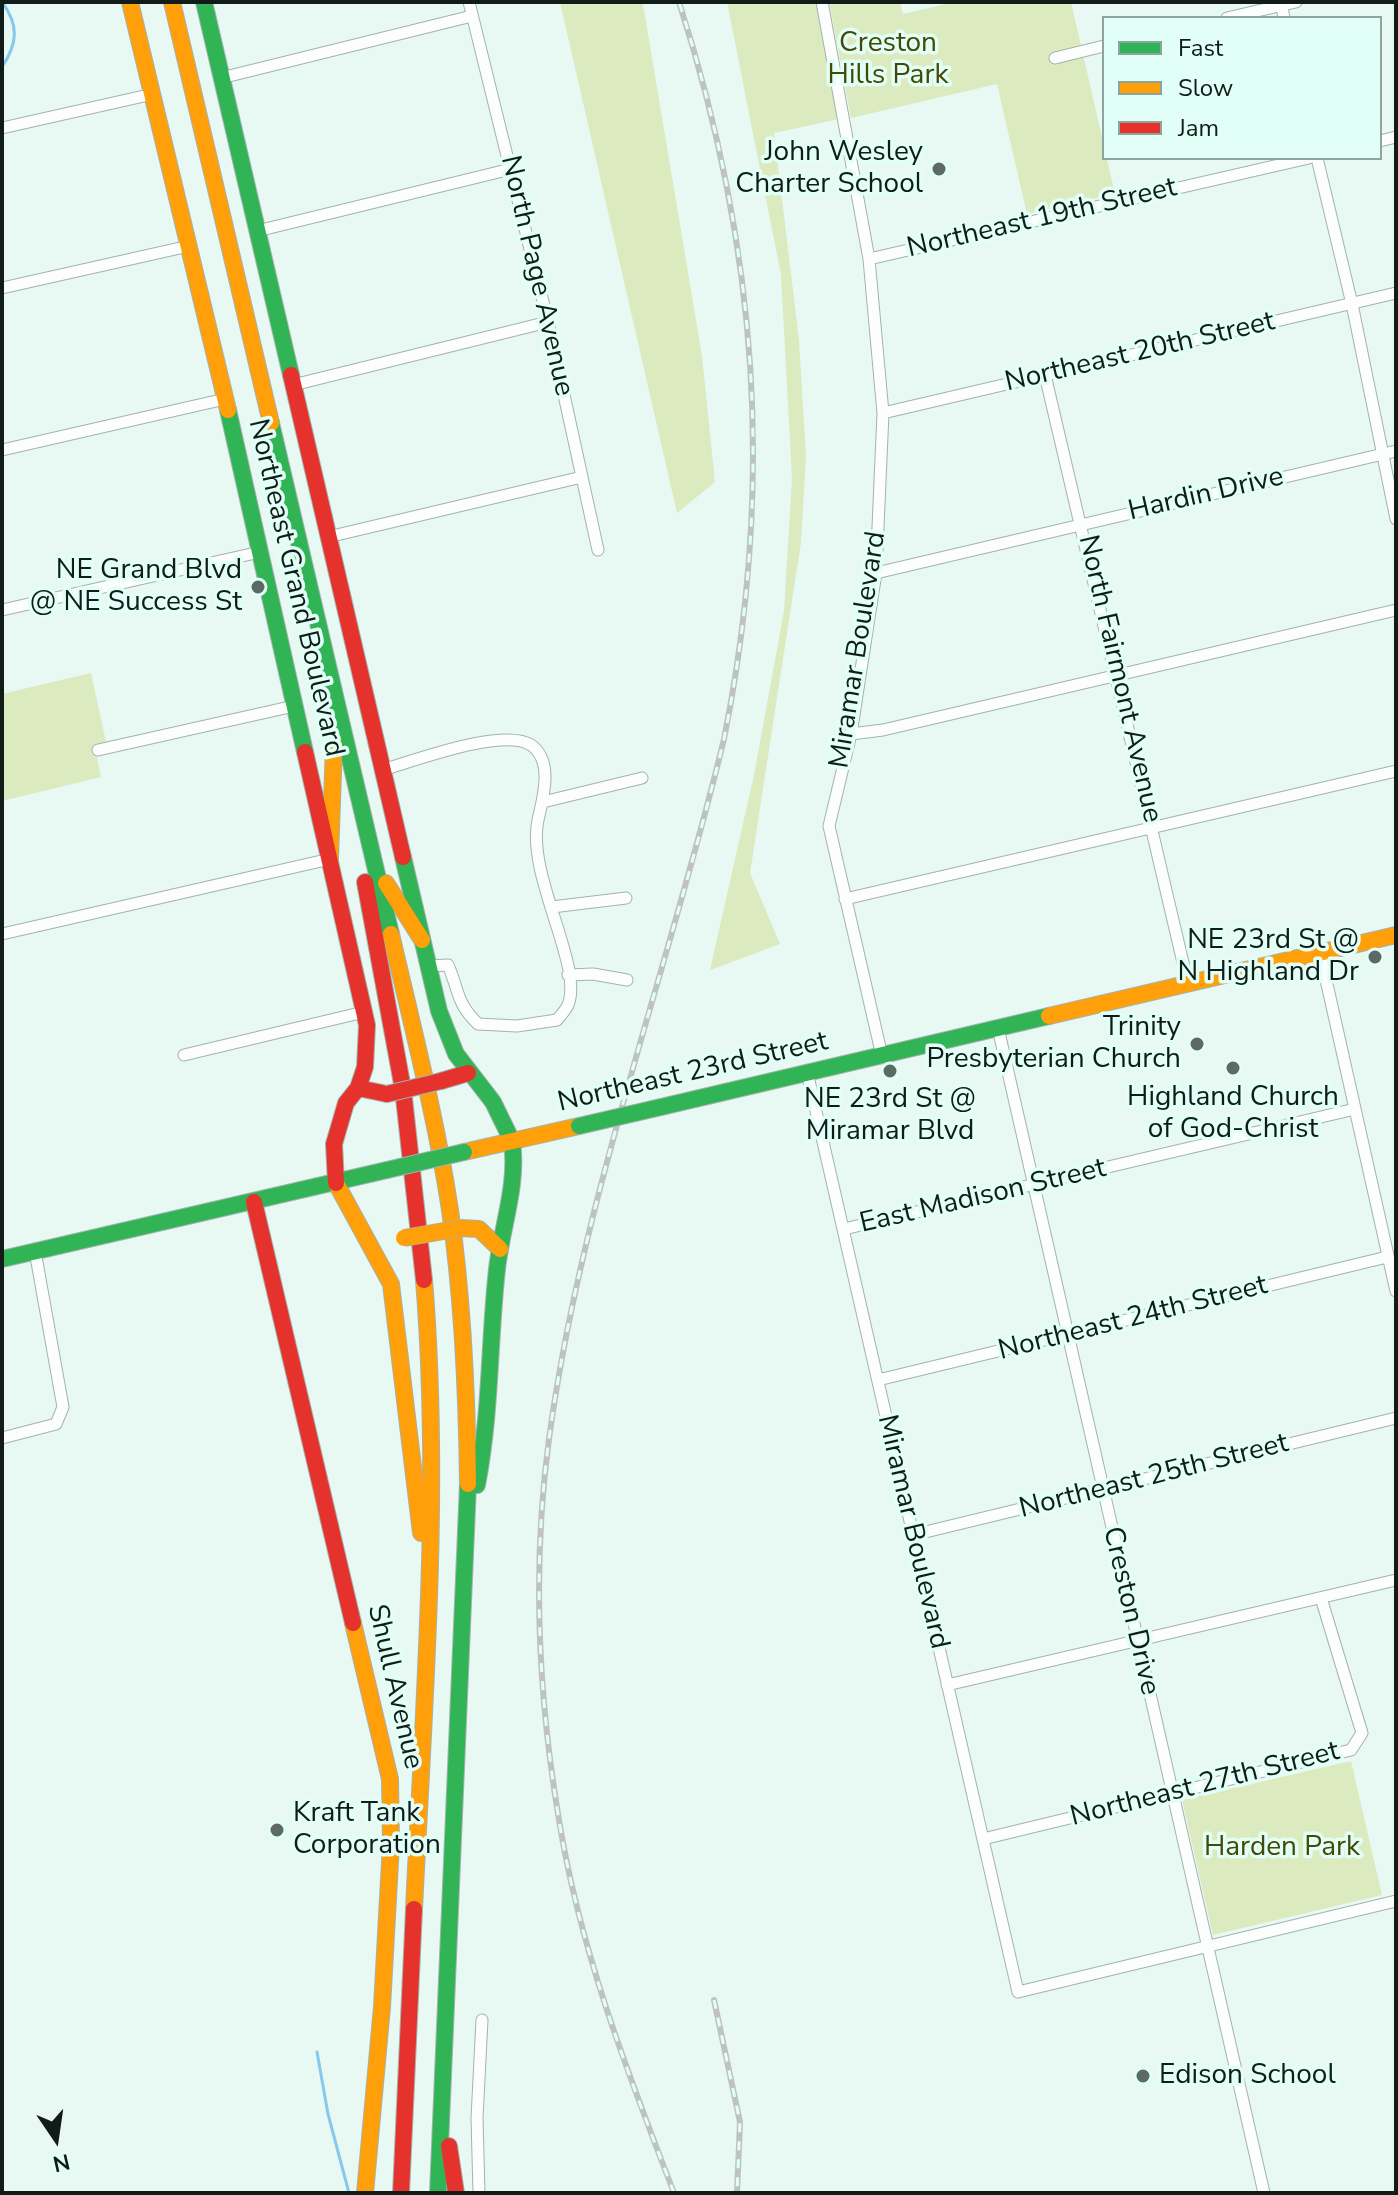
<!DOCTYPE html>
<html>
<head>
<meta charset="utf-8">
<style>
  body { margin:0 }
  #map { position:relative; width:1398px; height:2195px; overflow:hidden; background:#e8f8f3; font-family:"Nunito Sans",sans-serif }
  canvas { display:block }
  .frame { position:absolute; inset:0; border:4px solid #111c19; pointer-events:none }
  .legend { position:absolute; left:1102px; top:16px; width:280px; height:144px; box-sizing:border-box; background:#e1fff6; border:2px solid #8ea49e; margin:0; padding:10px 14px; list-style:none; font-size:24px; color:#111c19 }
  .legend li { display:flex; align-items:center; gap:16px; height:40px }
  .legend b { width:40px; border:2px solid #8ea49e }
  .north { position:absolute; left:16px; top:2099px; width:80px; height:80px; -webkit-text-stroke:6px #e1fff6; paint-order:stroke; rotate:167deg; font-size:22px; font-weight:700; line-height:32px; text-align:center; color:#111c19 }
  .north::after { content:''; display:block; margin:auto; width:28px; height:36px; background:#111c19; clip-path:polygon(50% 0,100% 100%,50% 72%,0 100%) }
</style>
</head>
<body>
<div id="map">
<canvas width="1398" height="2195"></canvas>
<div class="frame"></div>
<ul class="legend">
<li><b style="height:10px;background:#30b455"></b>Fast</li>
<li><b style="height:10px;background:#ff9f0a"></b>Slow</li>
<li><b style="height:10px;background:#e5322d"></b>Jam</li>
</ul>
<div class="north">N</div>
</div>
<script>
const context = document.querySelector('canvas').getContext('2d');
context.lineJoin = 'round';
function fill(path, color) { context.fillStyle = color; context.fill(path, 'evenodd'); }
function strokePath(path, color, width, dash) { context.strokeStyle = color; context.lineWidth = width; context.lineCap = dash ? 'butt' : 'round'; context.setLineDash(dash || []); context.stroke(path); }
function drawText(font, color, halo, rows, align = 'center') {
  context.font = font + ' "Nunito Sans",sans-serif'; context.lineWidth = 7; context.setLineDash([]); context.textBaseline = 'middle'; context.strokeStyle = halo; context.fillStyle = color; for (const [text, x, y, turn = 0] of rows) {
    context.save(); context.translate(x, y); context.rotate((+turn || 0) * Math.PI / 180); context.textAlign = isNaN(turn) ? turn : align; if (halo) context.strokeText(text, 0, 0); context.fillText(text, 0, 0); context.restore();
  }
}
fill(new Path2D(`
  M 560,2 L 642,2 L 644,10 L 702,356 L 715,482 L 677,513 Z
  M 727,2 L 816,2 L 839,119 L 774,133 L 799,340 L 806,456 L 801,542 L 750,873 L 780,944 L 710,970 L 754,775 L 784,611 L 792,478 L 781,275 Z
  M 829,2 L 900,2 L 903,14 L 955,2 L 1071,2 L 1115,194 L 1027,214 L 997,84 L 851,118 Z
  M 91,673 L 106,742 L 97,758 L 101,777 L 2,801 L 2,694 Z
  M 1351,1761 L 1382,1895 L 1213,1935 L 1182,1800 Z`), '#dceac0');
strokePath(new Path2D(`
  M 2,67 C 18,43 19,25 2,2
  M 317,2052 L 328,2114 L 349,2193`), '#87c9ec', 3);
const street = new Path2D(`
  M 469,2 L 548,322 L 598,550
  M 822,2 L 869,259 L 883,413 L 876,573 L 851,734 L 829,826 L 882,1056
  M 1281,2 L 1284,18
  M 1227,18 L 1296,2
  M 1055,58 L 1104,46
  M 221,78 L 472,16
  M 2,128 L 153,94
  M 1380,141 L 1396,137
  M 1317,158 L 1352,304 L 1396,519
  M 257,231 L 511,169
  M 869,259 L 1309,158
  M 2,288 L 189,246
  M 1045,375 L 1188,984
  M 293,385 L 548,322
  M 883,413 L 1396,293
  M 2,450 L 225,399
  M 328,537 L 582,477
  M 876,573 L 1396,451
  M 2,610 L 260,552
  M 851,734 L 883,730 L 1396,610
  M 98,750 L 294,706
  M 382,770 C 414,761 503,727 531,745 C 554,761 543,798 538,820 C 526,875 584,966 568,1005 C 566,1010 560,1016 557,1020 L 517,1026 L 478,1024 C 456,1003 459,990 448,965 L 428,966
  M 543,802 L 642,778
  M 845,899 L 1396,771
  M 552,907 L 626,898
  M 2,934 L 330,859
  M 1320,953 L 1396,1291
  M 568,975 L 593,974 L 627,980
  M 998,1028 L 1264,2193
  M 184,1055 L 364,1012
  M 807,1072 L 1018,1992 L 1396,1901
  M 844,1229 L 1355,1109
  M 878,1380 L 1387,1257
  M 2,1438 L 56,1424 L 63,1407 L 35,1251
  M 913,1535 L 1396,1418
  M 947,1685 L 1396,1580
  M 983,1839 L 1351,1750 L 1362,1733 L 1321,1598
  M 479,2193 L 477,2118 L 482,2020`);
const fast = new Path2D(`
  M 204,2 L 291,375
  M 228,410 L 305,752
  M 271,423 L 391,934
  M 403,857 L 439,1011 L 456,1054 L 493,1102 L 512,1141
  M 661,1107 L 1049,1016
  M 2,1259 L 387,1170
  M 477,1485 C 491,1413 489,1341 497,1269 C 502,1225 518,1186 512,1141
  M 438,2193 L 468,1484`);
const slow = new Path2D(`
  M 130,2 L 228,410
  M 172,2 L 271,423
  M 330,859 L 334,744
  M 386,883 L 422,940
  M 391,934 C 412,1025 436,1117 450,1210 C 463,1300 467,1393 468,1484
  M 1049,1016 L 1396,935
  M 464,1152 L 579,1126
  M 336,1183 L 391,1284 L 421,1533
  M 461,1228 L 479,1229 L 500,1249
  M 353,1623 L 390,1779 L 391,1844 L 382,2007 L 365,2193
  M 414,1909 C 424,1700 441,1489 424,1280`);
const jam = new Path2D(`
  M 291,375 L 403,857
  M 305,752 L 367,1025 L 365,1067 L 358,1088 L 346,1103 L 334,1144 L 336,1183
  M 365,882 L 403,1089 L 424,1280
  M 441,1081 L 468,1073
  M 358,1088 L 387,1094
  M 254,1202 L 353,1623
  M 449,2146 L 456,2193
  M 401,2193 L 414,1909`);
strokePath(street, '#a5b2ae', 13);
strokePath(fast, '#a5b2ae', 18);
strokePath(slow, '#a5b2ae', 18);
strokePath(jam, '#a5b2ae', 18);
strokePath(street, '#fcfefd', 11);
strokePath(fast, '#30b455', 16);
strokePath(slow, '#ff9f0a', 16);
strokePath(jam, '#e5322d', 16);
const rail = new Path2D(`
  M 714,2000 L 740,2122 L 737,2193
  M 674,2193 C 627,2071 580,1950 559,1820 C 538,1695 532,1565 549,1439 C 581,1201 668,972 724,739 C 775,485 758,248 679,2`);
strokePath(rail, '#bec3c2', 6);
strokePath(rail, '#e1fff6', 3, [9]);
const fastBridge = new Path2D(`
  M 579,1126 L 661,1107
  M 387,1170 L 464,1152`);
const slowBridge = new Path2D(`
  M 404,1238 L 461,1228`);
const jamBridge = new Path2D(`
  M 387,1094 L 441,1081`);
strokePath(fastBridge, '#a5b2ae', 18, []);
strokePath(slowBridge, '#a5b2ae', 18, []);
strokePath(jamBridge, '#a5b2ae', 18, []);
strokePath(fastBridge, '#30b455', 16);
strokePath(slowBridge, '#ff9f0a', 16);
strokePath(jamBridge, '#e5322d', 16);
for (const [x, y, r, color] of [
  [939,169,8,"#5c6965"],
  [258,587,8,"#5c6965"],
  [1375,957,8,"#5c6965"],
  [1197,1044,8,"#5c6965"],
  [1233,1068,8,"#5c6965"],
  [890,1071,8,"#5c6965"],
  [277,1830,8,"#5c6965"],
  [1143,2076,8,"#5c6965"]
]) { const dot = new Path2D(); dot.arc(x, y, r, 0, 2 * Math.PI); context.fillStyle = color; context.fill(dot); strokePath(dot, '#e1fff6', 3); }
drawText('28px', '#444a05', '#e1fff6', [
  ["Creston",888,44],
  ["Hills Park",888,76],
  ["Harden Park",1282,1848]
]);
drawText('28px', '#111c19', '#e1fff6', [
  ["John Wesley",923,153],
  ["Charter School",923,185],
  ["NE Grand Blvd",242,571],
  ["@ NE Success St",242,603],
  ["NE 23rd St @",1359,941],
  ["N Highland Dr",1359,973],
  ["Trinity",1181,1028],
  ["Presbyterian Church",1181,1060],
  ["Highland Church",1233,1098,"center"],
  ["of God-Christ",1233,1130,"center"],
  ["NE 23rd St @",890,1100,"center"],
  ["Miramar Blvd",890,1132,"center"],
  ["Kraft Tank",293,1814,"left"],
  ["Corporation",293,1846,"left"],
  ["Edison School",1159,2076,"left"]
], 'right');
drawText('28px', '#111c19', '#e1fff6', [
  ["Northeast 19th Street",1042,219,-13],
  ["North Page Avenue",536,276,77],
  ["Northeast 20th Street",1140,353,-13],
  ["Hardin Drive",1206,495,-13],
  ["Northeast Grand Boulevard",295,588,77],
  ["Miramar Boulevard",859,650,-81],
  ["North Fairmont Avenue",1119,679,77],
  ["Northeast 23rd Street",693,1073,-13],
  ["East Madison Street",983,1197,-13],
  ["Northeast 24th Street",1133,1319,-14],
  ["Northeast 25th Street",1154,1477,-14],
  ["Miramar Boulevard",912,1532,77],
  ["Creston Drive",1130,1611,77],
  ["Shull Avenue",394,1687,77],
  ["Northeast 27th Street",1205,1785,-14]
]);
</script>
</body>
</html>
